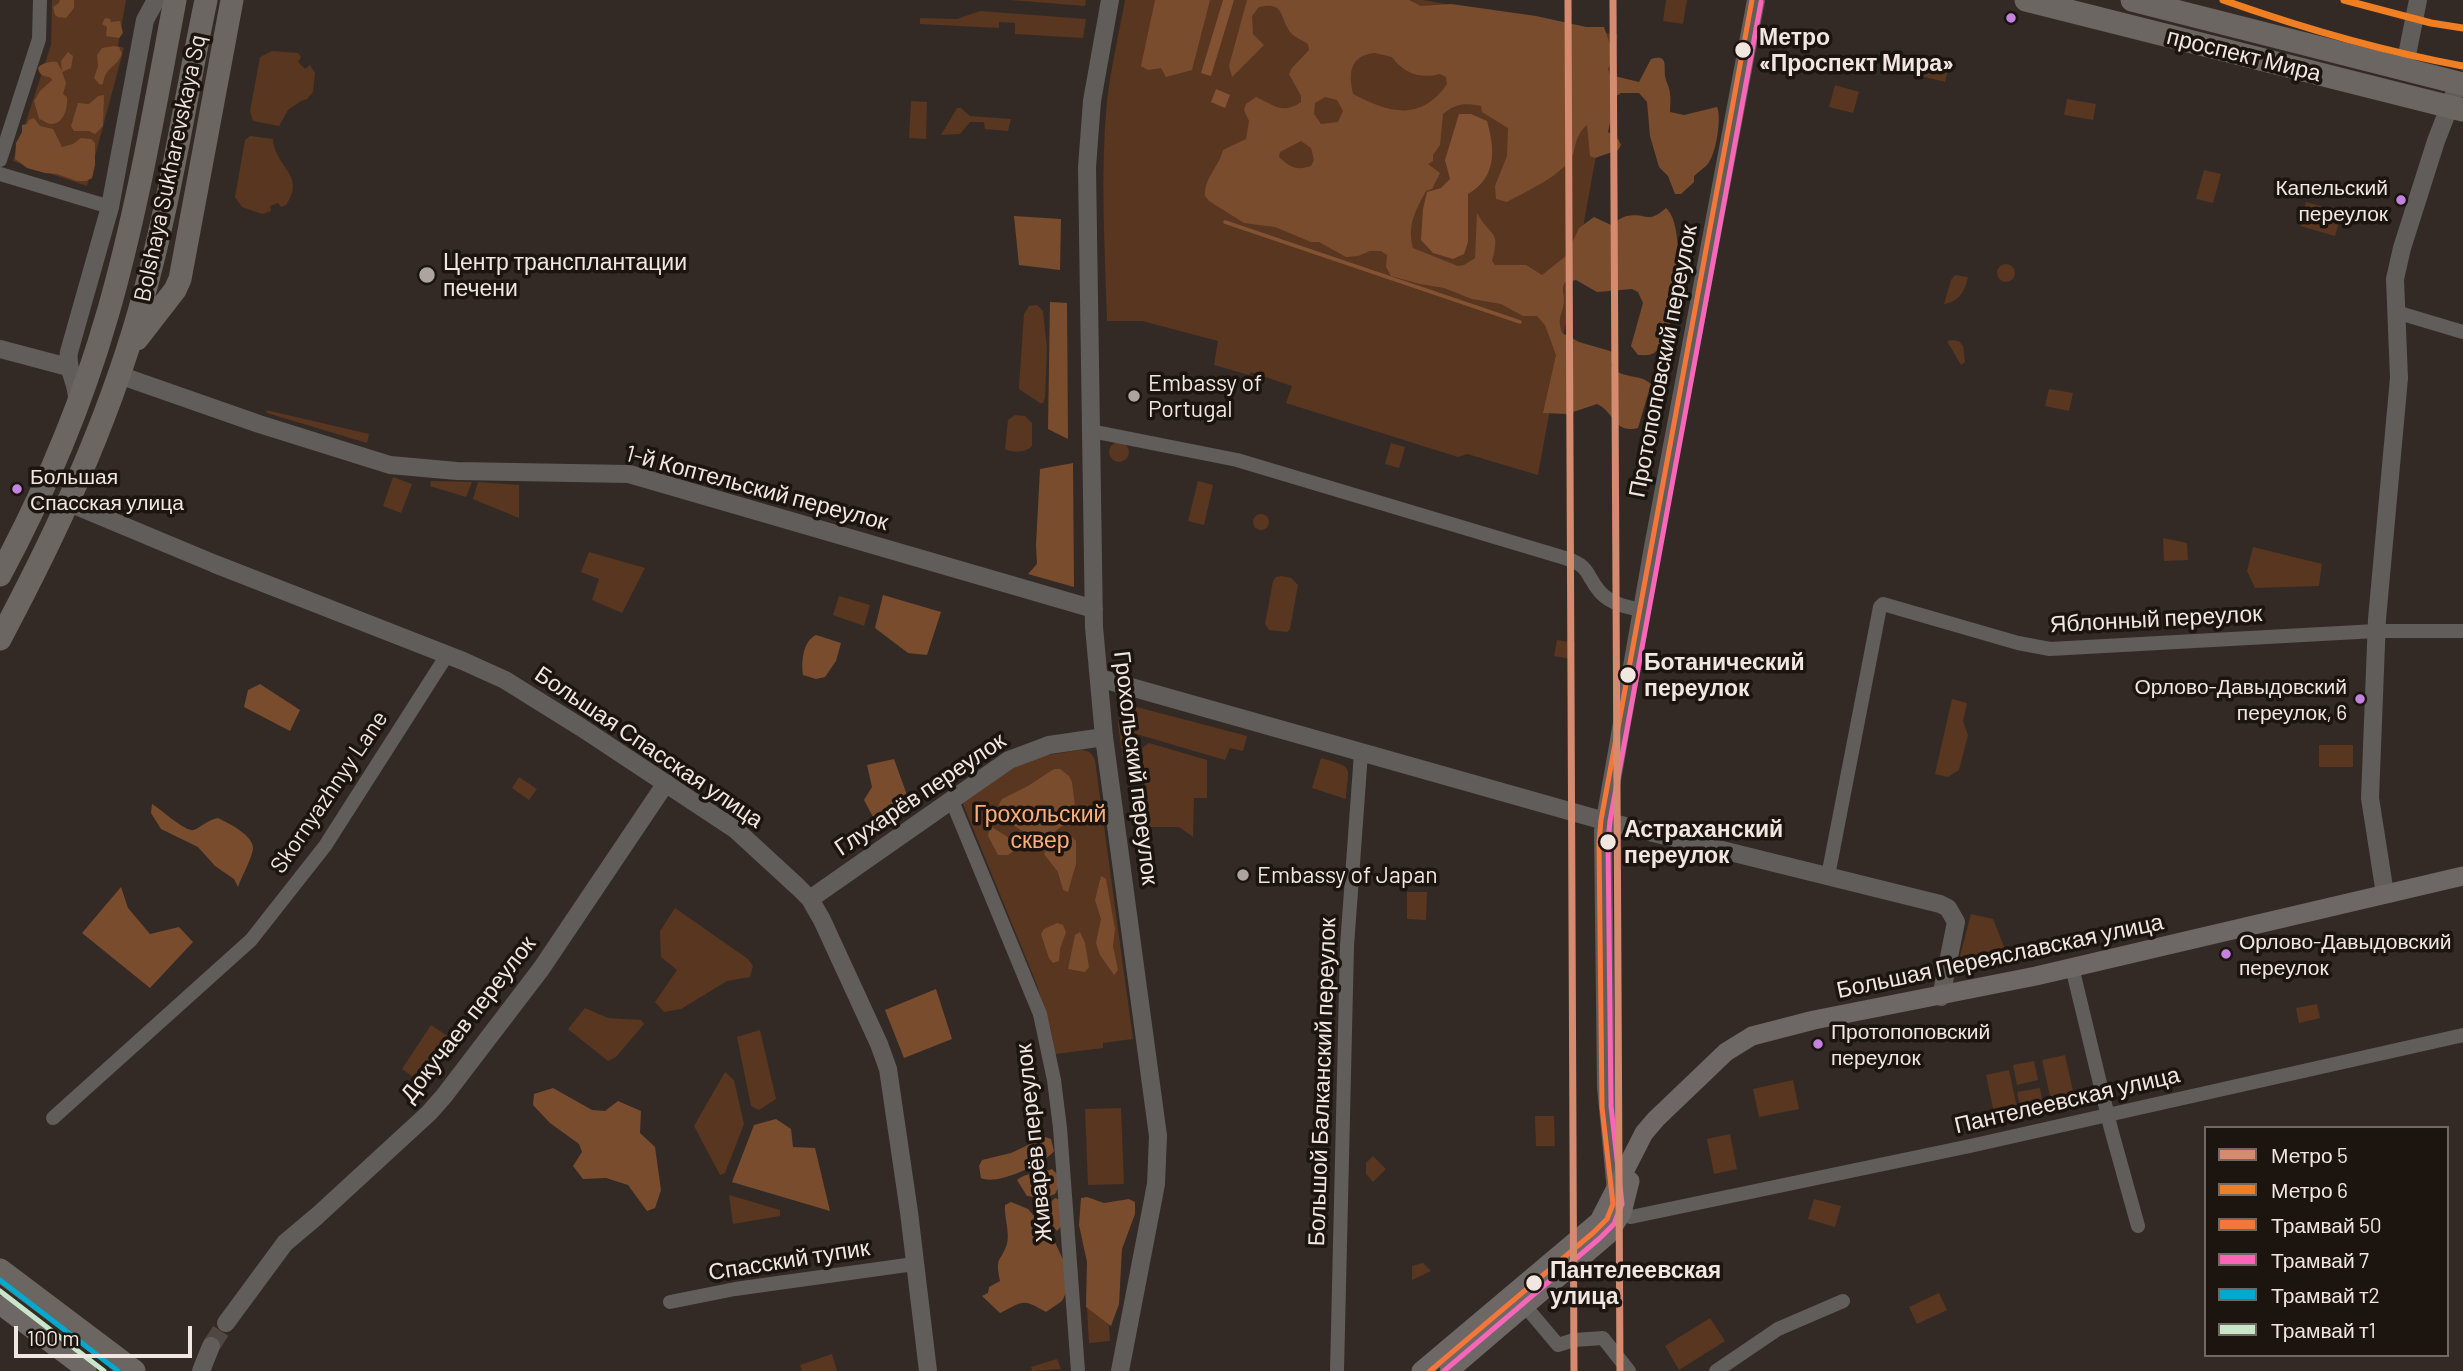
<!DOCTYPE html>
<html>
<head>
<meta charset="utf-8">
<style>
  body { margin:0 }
  #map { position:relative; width:2463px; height:1371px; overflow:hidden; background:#332a26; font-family:Barlow,sans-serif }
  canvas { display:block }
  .legend { position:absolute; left:2204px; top:1126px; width:245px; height:231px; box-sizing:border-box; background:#1b140f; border:2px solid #716863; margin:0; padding:9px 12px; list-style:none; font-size:21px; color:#f1e6e0 }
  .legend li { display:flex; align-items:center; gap:14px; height:35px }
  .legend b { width:35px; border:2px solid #716863 }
  .scale { position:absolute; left:14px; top:1326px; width:178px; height:32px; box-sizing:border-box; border:4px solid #f1e6e0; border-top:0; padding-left:9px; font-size:21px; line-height:24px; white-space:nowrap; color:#f1e6e0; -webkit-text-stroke:5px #1b140f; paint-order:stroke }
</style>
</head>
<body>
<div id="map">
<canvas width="2463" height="1371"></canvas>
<ul class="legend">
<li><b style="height:9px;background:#d58b70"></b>Метро 5</li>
<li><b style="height:9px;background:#f07e23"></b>Метро 6</li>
<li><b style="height:9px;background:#f5763a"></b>Трамвай 50</li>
<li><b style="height:9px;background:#fa66b7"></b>Трамвай 7</li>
<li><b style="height:9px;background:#00a9ce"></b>Трамвай т2</li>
<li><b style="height:9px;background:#c9e6c8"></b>Трамвай т1</li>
</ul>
<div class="scale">100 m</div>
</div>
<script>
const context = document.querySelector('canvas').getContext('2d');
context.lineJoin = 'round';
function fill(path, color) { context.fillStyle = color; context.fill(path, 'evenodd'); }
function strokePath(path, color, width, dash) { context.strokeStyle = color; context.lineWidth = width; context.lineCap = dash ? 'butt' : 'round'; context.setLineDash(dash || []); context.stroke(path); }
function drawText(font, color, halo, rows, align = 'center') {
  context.font = font + ' Barlow,sans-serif'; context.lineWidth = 7; context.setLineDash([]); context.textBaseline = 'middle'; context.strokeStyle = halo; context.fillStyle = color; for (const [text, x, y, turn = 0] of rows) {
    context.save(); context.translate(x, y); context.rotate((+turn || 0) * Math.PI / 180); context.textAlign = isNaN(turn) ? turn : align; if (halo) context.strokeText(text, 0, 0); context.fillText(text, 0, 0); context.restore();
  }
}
fill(new Path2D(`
  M 52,0 L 126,0 L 118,46 L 124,48 L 87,186 L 13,161 L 51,45 Z
  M 1010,0 L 1086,0 L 1085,6 Z
  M 1125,0 L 1423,0 L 1618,35 L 1538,475 L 1467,454 L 1458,457 L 1286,403 L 1292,386 L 1251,372 L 1249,375 L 1214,365 L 1218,341 L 1142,321 L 1107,321 C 1105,248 1100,174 1107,101 C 1111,67 1119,33 1125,0 Z
  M 1666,0 L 1687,0 L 1683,24 L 1663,21 Z
  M 980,11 L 1086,19 L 1083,38 L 1015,34 L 1015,23 L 999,22 L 999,28 L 920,24 L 920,18 L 957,19 Z
  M 272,51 L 298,53 L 301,57 L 298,62 L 305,69 L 310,65 L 315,73 L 313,92 L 307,99 L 301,101 L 288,110 L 279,126 L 253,121 L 250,111 L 260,57 Z
  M 1918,54 L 1950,63 L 1945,82 L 1913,74 Z
  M 1835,85 L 1859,92 L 1853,113 L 1829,107 Z
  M 2067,99 L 2096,104 L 2093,120 L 2064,115 Z
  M 911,101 L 927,102 L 926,139 L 909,138 Z
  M 957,108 L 961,108 L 970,116 L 1011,119 L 1008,131 L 985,129 L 984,122 L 970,122 L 960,134 L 941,135 Z
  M 250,136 L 273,139 C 275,168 307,175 286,205 L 281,207 L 278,203 L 270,206 L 271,211 L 262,214 L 242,207 L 235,197 L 245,140 Z
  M 2204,170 L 2221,174 L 2213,203 L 2196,199 Z
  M 2306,202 L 2342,212 L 2335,236 L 2300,226 Z
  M1997 273a9 9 0 1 1 18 0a9 9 0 1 1-18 0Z
  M 1955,275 L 1968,277 C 1965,291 1959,302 1944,304 L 1951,280 Z
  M 1037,305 L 1043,311 L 1047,348 L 1045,398 L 1043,403 L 1040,403 L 1019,389 L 1019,386 L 1024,314 L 1029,306 Z
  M 1952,340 L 1959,341 L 1963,346 L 1965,362 L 1961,365 L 1947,341 Z
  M 2049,389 L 2073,393 L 2069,411 L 2045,406 Z
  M 266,410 L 369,434 L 367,443 L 267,413 Z
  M 1015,415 L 1025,416 L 1032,423 L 1032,446 C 1026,453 1012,453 1005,449 L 1008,420 Z
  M1109 452a10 10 0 1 1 20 0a10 10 0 1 1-20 0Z
  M 1391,443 L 1405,447 L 1399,468 L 1385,464 Z
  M 393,477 L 412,484 L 401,513 L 383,506 Z
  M 431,481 L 472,482 L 466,497 L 430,486 Z
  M 1198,481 L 1213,485 L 1204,525 L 1188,521 Z
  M 478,482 L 519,485 L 519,518 L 473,499 Z
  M1253 522a8 8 0 1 1 16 0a8 8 0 1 1-16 0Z
  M 2163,538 L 2187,543 L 2188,560 L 2164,561 Z
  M 2253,547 L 2322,564 L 2319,586 L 2255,588 L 2247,571 Z
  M 589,552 L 645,568 L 622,613 L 592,600 L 599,579 L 581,572 Z
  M 1281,576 L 1291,578 L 1298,585 L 1290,629 L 1287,632 L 1269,630 L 1265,624 L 1273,581 L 1276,577 Z
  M 839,596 L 870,605 L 864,626 L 833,615 Z
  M 1557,640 L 1575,643 L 1572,659 L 1554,656 Z
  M 1952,699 L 1967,703 L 1963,721 L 1968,735 L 1959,770 L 1948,777 L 1935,774 Z
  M 1123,707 L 1137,707 L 1247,736 L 1243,751 L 1230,748 L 1225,760 L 1133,733 L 1128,744 L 1128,759 L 1123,758 L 1118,724 Z
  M 1149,743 L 1207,760 L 1207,798 L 1194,798 L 1193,837 L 1179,827 L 1148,827 L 1142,748 Z
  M 2319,745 L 2353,745 L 2353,767 L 2319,767 Z
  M 1080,750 C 1088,750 1091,752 1095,760 L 1133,1039 L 1103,1043 L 1103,1048 L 1055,1054 L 1051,1031 L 1037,985 L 963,804 L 966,799 L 1022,761 L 1041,756 Z
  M 1321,758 C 1356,768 1348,766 1346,799 L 1312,788 Z
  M 519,777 L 537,789 L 529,800 L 512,788 Z
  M 1407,892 L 1427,892 L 1426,920 L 1407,919 Z
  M 675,908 L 748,959 L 753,966 L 750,977 L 727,981 L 681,1009 L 664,1012 L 655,1002 L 677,970 L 661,957 L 660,931 Z
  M 1971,914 L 1993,919 L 2009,959 L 1974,967 L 1962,961 L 1960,956 Z
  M 2317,1004 L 2320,1018 L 2299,1023 L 2296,1008 Z
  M 585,1008 L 608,1018 L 641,1020 L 644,1024 L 616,1057 L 608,1061 L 568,1029 Z
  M 431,1025 L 455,1041 L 425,1085 L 402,1069 Z
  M 760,1030 L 776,1099 L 759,1110 L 751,1106 L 737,1037 Z
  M 2065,1055 L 2075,1100 L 2052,1105 L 2042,1060 Z
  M 2034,1061 L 2038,1080 L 2017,1085 L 2013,1065 Z
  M 2009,1070 L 2019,1117 L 1996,1122 L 1986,1075 Z
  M 725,1072 L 734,1080 L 744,1124 L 725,1173 L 720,1175 L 694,1126 Z
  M 1793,1080 L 1799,1109 L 1759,1117 L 1753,1089 Z
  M 2040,1088 L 2043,1107 L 2021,1111 L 2017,1092 Z
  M 1121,1108 L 1124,1184 L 1088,1185 L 1085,1109 Z
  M 1535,1116 L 1554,1116 L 1555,1146 L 1536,1146 Z
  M 1730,1134 L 1737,1169 L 1714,1174 L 1707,1139 Z
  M 1373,1156 L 1386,1169 L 1373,1182 L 1366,1174 L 1366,1163 Z
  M 729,1195 L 780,1210 L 780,1216 L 733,1224 Z
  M 1814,1199 L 1841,1206 L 1835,1227 L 1808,1219 Z
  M 1423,1263 L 1431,1271 L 1412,1280 L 1412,1266 Z
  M 1106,1289 L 1110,1341 L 1089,1343 L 1086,1291 Z
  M 1939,1293 L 1947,1310 L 1917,1324 L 1909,1307 Z
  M 1710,1318 L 1725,1341 L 1679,1370 L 1665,1346 Z
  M 832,1354 L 837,1371 L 802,1371 L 800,1365 Z
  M 1057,1359 L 1061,1369 L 1032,1371 L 1031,1367 Z`), '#59361f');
fill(new Path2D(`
  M 60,0 L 74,0 L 74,8 L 66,18 L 58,17 L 55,15 L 53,7 L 59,3 Z
  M 1155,0 L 1210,0 L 1192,70 L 1166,77 L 1161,68 L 1148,70 L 1141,66 Z
  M 1247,0 L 1409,0 L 1421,6 L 1451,4 L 1536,16 L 1586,27 L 1604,27 L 1614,56 L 1608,69 L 1610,75 L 1639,82 L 1651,59 C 1668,54 1664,65 1665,76 C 1666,82 1670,88 1670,94 C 1671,99 1670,106 1670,112 L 1684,115 L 1717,107 C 1722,117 1716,156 1707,165 C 1703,169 1698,172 1694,176 L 1694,182 L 1681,194 L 1675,194 L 1668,176 L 1659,167 L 1650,136 L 1647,102 L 1639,93 L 1621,93 L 1616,96 L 1608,132 L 1618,139 L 1621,145 L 1618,150 L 1595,158 L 1590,156 L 1587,125 C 1571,139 1578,153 1568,163 C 1552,180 1527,191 1507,202 L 1496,199 L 1495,186 L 1507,156 L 1508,128 L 1482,112 L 1481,106 C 1465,103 1456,103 1443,114 L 1440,145 L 1433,155 L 1433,161 L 1428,164 L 1440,173 L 1432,189 L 1426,191 C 1415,211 1407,226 1413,248 L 1458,266 L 1464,265 L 1475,258 L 1477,213 C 1491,238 1501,229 1492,261 L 1495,265 L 1526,265 L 1542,275 L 1566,256 L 1579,228 L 1594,217 L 1611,225 C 1615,222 1622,217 1627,216 C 1647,212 1647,225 1666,208 C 1688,226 1678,338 1654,353 C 1649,356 1644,355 1638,355 L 1631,346 L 1643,303 L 1638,292 L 1632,289 L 1597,292 L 1576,280 L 1565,282 C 1561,290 1564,292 1564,299 C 1564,315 1556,315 1562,333 L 1579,342 L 1610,351 L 1614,355 L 1611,366 C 1622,380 1640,373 1651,384 L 1638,428 C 1613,434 1615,412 1597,404 L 1567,414 L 1543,413 L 1556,355 L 1545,325 L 1537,316 L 1523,316 L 1501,304 L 1472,299 L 1444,288 L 1420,284 L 1391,276 L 1386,267 L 1387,255 L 1381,251 L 1370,251 L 1358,256 L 1346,257 L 1319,242 L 1311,242 L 1275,227 L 1244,223 L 1209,201 L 1205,196 C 1204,178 1219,167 1223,150 L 1246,139 L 1249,121 L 1244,110 L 1246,104 L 1256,97 C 1274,105 1282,115 1301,102 L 1301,96 L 1289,74 L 1292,68 L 1309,50 L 1308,44 C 1304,41 1296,38 1292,34 C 1278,19 1287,1 1259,7 L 1252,16 L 1253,34 L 1264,45 L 1232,77 L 1229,66 ZM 1375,53 L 1392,57 C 1404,74 1421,79 1440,74 L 1446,77 L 1447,84 C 1421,122 1389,113 1353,94 C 1348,73 1350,55 1375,53 ZM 1325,97 L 1337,100 L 1343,111 L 1338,122 L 1321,124 L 1314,114 L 1315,103 ZM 1301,141 L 1311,148 L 1314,160 L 1311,166 C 1296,171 1290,167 1279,157 L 1280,152 Z
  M 105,18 L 110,19 L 111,22 L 120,21 L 123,33 L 119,38 L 106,36 L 107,27 L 102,24 Z
  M 114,46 L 119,47 L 122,54 C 116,68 105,67 103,84 L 100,85 L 94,78 L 98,66 L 97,55 L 102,48 Z
  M 68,52 L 73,56 L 71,68 L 62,72 L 66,83 L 63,94 L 67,97 C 68,107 64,125 50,124 C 46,123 43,120 39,119 L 34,101 L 40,91 L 52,80 L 51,78 C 44,75 40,77 38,68 C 41,63 51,61 57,62 L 62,71 L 61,61 Z
  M 104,95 L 103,126 L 95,134 L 89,131 L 74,131 L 71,126 L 78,103 L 89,104 L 98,96 Z
  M 34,118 L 40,126 L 53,129 L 62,147 L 73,144 L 81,138 L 91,139 L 95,143 L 95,165 L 92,178 L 86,181 L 77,181 L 57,174 L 45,173 L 27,168 L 15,159 L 16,143 L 22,132 L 22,125 L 27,124 L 29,120 Z
  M 1014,216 L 1061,219 L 1060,270 L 1019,265 Z
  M 1050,302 L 1067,303 L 1068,439 L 1048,429 Z
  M 1073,463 L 1074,587 L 1028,574 L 1037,564 L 1036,545 L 1040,469 Z
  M 883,595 L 941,612 L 927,655 L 908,653 L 875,628 Z
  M 816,635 L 841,643 L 836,661 L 825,677 L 816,679 L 803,675 C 801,662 803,641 816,635 Z
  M 260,684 L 300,710 L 290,731 L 244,707 L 248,690 Z
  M 894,759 L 912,809 L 880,830 L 864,800 L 872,787 L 867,765 Z
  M 1054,769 L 1060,769 L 1069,776 L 1072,782 L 1076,814 L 1075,820 C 1065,822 1059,830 1050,834 C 1032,844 1015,825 1000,815 L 999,804 L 1002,799 L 1028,786 Z
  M 152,804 C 162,810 185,832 194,830 C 200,828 207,820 218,818 C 228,823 253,835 253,848 C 253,856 241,878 238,887 L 234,879 L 215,866 L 198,847 L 161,829 L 151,813 Z
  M 990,826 L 1019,844 L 1023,850 L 1016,849 L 1008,855 L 998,855 L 988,836 Z
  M 1072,837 L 1076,841 L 1076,864 L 1068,892 L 1063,890 L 1058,872 L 1044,854 L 1047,848 Z
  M 1101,876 L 1106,879 L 1115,929 L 1113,946 L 1118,970 L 1114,975 L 1100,955 L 1096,943 L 1101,919 L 1095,900 Z
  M 121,887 L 128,908 L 150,934 L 179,927 L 193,942 L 150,988 L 82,933 Z
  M 1057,923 L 1063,925 L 1066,932 L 1060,949 L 1059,961 L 1053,963 L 1049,958 L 1041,934 L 1044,929 Z
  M 1080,932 L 1085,943 L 1089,967 L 1085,972 L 1068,969 L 1075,935 Z
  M 936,989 L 952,1039 L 904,1058 L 885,1010 Z
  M 553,1088 L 592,1110 L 605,1111 L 618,1101 L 641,1111 L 640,1133 L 655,1147 L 661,1190 L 655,1208 L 647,1211 L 628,1185 L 606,1178 L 583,1179 L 573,1166 L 582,1152 L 579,1144 L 550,1123 L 533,1105 L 534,1094 Z
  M 776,1119 L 791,1129 L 793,1147 L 815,1148 L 830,1211 L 732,1182 L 754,1125 Z
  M 1045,1137 L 1051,1139 L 1054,1151 C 1044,1164 996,1186 981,1178 L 979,1166 L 982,1160 L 1011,1153 Z
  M 1052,1169 L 1058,1175 L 1058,1188 L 1055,1194 L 1044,1198 L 1027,1196 L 1017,1180 C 1026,1172 1041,1174 1052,1169 Z
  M 1087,1197 L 1104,1203 L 1129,1199 L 1135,1202 L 1135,1214 L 1122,1249 L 1119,1304 L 1111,1326 L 1086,1307 L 1087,1262 L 1079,1225 L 1081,1198 Z
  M 1055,1198 L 1061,1200 L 1064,1223 L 1057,1231 L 1041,1211 Z
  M 1011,1202 L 1028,1209 L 1053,1238 L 1066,1266 L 1065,1295 L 1062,1301 L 1046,1312 C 1022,1298 1024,1301 1000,1313 L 982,1296 L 988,1293 L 989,1287 L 1000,1281 C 995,1255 1000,1264 1007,1244 C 1010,1233 1004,1217 1005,1205 Z`), '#7a4c2e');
fill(new Path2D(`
  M 1223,0 L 1234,0 L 1211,76 L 1201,73 Z
  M 1216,89 L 1230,95 L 1225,108 L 1211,102 Z
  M 1459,114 L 1471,114 L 1487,121 C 1495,150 1497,177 1468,194 L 1468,242 L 1464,254 L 1453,259 L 1433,253 L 1421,240 L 1423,209 L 1427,192 L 1441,188 L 1450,179 L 1445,160 Z`), '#835232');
strokePath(new Path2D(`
  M 1225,222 L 1520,322`), '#835232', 3.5);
strokePath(new Path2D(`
  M 211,1346 L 226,1323`), '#504642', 18, [18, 9]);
strokePath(new Path2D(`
  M 0,160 L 39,39 L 40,0
  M 0,174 L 110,207
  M 2396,312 L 2463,332
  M 1091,431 L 1237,460 L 1565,558 C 1592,567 1585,575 1600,592 C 1611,604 1626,607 1642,610
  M 952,801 L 1040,1014 L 1054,1080 L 1060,1128 L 1078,1371
  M 1828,876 L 1880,607 L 1883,604 L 2018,643 L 2050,649 L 2376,631 L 2463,631
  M 2072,967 L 2111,1129 L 2138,1226
  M 53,1118 L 251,940 L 325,846 L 447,655
  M 1619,1206 L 1622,1213 L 1631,1217 L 1970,1146 L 2463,1035
  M 670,1302 L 735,1289 L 914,1264
  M 1526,1307 L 1558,1345 L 1574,1340 L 1603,1338 L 1629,1371
  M 1337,1371 L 1347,946 L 1361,753
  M 1716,1371 L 1778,1329 L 1843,1301`), '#615d5b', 14);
strokePath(new Path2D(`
  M 1110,0 L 1092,101 L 1087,167 L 1094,627 L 1104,737 L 1158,1136 L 1156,1184 L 1120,1371
  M 2404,70 L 2418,0
  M 0,349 L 68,367
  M 119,375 L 259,424 L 390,465 L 457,471 L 629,474 L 1094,609
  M 77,401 C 78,383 66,370 69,352 L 110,207 L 145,20 L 156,0
  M 69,503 L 215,564 L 463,661 L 505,680 L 582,728 L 736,830 L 798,887 L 810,899 L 822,920 L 879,1044 L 888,1069 L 909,1212 L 928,1371
  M 1099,678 L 1601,820 L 1940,904 L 1948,908 L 1956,922 L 1941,997
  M 2385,894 L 2370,798 L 2377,619 L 2399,378 L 2395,279 L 2402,248 L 2436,141 L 2455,92 L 2463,81
  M 810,899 L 1009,760 L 1049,745 L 1104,737
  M 1616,1191 L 1606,1087 L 1603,831 L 1653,547 L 1756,0
  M 226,1323 L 285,1243 L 317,1216 L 429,1113 L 444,1096 L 541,969 L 666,783
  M 201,1371 L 211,1346`), '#615d5b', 18);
strokePath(new Path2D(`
  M 0,1305 L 87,1371
  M 1421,1371 L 1599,1221 L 1644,1133 L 1656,1119 L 1726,1052 L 1752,1036 L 1814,1020 L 2036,976 L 2463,876
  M 1449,1371 L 1608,1235 L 1622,1213 L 1630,1181`), '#6d6866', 19);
strokePath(new Path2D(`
  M 2026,0 L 2463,110
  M 2132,0 L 2463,84
  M 137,339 L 175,290 L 180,279 L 232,0
  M 0,575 C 44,493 81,406 107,316 C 137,212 155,106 175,0
  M 0,639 C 56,534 106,427 139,312 C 169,210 184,104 206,0
  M 0,1270 L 134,1371`), '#6b6662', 23);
strokePath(new Path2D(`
  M 1430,1371 L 1594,1232 L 1607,1219 L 1613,1204 L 1602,1107 L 1599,842 L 1601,820 L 1752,0`), '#f5763a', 5);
strokePath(new Path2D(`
  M 1444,1371 L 1600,1238 L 1614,1224 L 1622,1204 L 1611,1106 L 1608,842 L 1610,821 L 1761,2`), '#fa66b7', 5);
strokePath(new Path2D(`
  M 0,1280 L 118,1371`), '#00a9ce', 5);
strokePath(new Path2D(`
  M 0,1291 L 104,1371`), '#c9e6c8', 5);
strokePath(new Path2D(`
  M 1568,0 L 1574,1371
  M 1613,0 L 1620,1371`), '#d58b70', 7);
strokePath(new Path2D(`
  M 2223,0 C 2302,28 2381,51 2463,66
  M 2344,0 L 2431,23 L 2463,28`), '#f07e23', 7);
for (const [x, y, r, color] of [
  [2011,18,6,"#c483df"],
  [1743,50,9,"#f1e6e0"],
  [2401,200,6,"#c483df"],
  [427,275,9,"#aea49f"],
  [1134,396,7,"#aea49f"],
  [17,489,6,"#c483df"],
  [1628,675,9,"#f1e6e0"],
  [2360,699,6,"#c483df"],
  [1608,842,9,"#f1e6e0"],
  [1243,875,7,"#aea49f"],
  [2226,954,6,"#c483df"],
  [1818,1044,6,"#c483df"],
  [1534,1283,9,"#f1e6e0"]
]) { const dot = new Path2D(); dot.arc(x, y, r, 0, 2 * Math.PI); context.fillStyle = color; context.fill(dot); strokePath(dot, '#1b140f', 2.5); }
drawText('21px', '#f1e6e0', '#1b140f', [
  ["Капельский",2388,188,"right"],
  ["переулок",2388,214,"right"],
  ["Большая",30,477],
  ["Спасская улица",30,503],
  ["Орлово-Давыдовский",2347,687,"right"],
  ["переулок, 6",2347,713,"right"],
  ["Орлово-Давыдовский",2239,942],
  ["переулок",2239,968],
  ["Протопоповский",1831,1032],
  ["переулок",1831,1058]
], 'left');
drawText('bold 23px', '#f1e6e0', '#1b140f', [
  ["Метро",1759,37],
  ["«Проспект Мира»",1759,63],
  ["Ботанический",1644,662],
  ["переулок",1644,688],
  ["Астраханский",1624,829],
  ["переулок",1624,855],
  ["Пантелеевская",1550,1270],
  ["улица",1550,1296]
], 'left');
drawText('23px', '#f1e6e0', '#1b140f', [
  ["проспект Мира",2244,55,14],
  ["Bolshaya Sukharevskaya Sq",170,168,-78],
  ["Протопоповский переулок",1663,361,-79],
  ["1-й Коптельский переулок",757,488,15],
  ["Яблонный переулок",2156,619,-3],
  ["Большая Спасская улица",649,747,34],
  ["Грохольский переулок",1136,768,83],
  ["Skornyazhnyy Lane",329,792,-56],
  ["Глухарёв переулок",920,794,-34],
  ["Большая Переяславская улица",2000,956,-12],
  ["Докучаев переулок",468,1019,-52],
  ["Большой Балканский переулок",1322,1082,-88],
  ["Пантелеевская улица",2067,1100,-13],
  ["Живарёв переулок",1034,1143,-96],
  ["Спасский тупик",789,1260,-9]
]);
drawText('23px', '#f1e6e0', '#1b140f', [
  ["Центр трансплантации",443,262],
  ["печени",443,288],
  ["Embassy of",1148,383],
  ["Portugal",1148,409],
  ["Embassy of Japan",1257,875]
], 'left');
drawText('23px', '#feae7b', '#1b140f', [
  ["Грохольский",1040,814],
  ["сквер",1040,840]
]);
</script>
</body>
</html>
